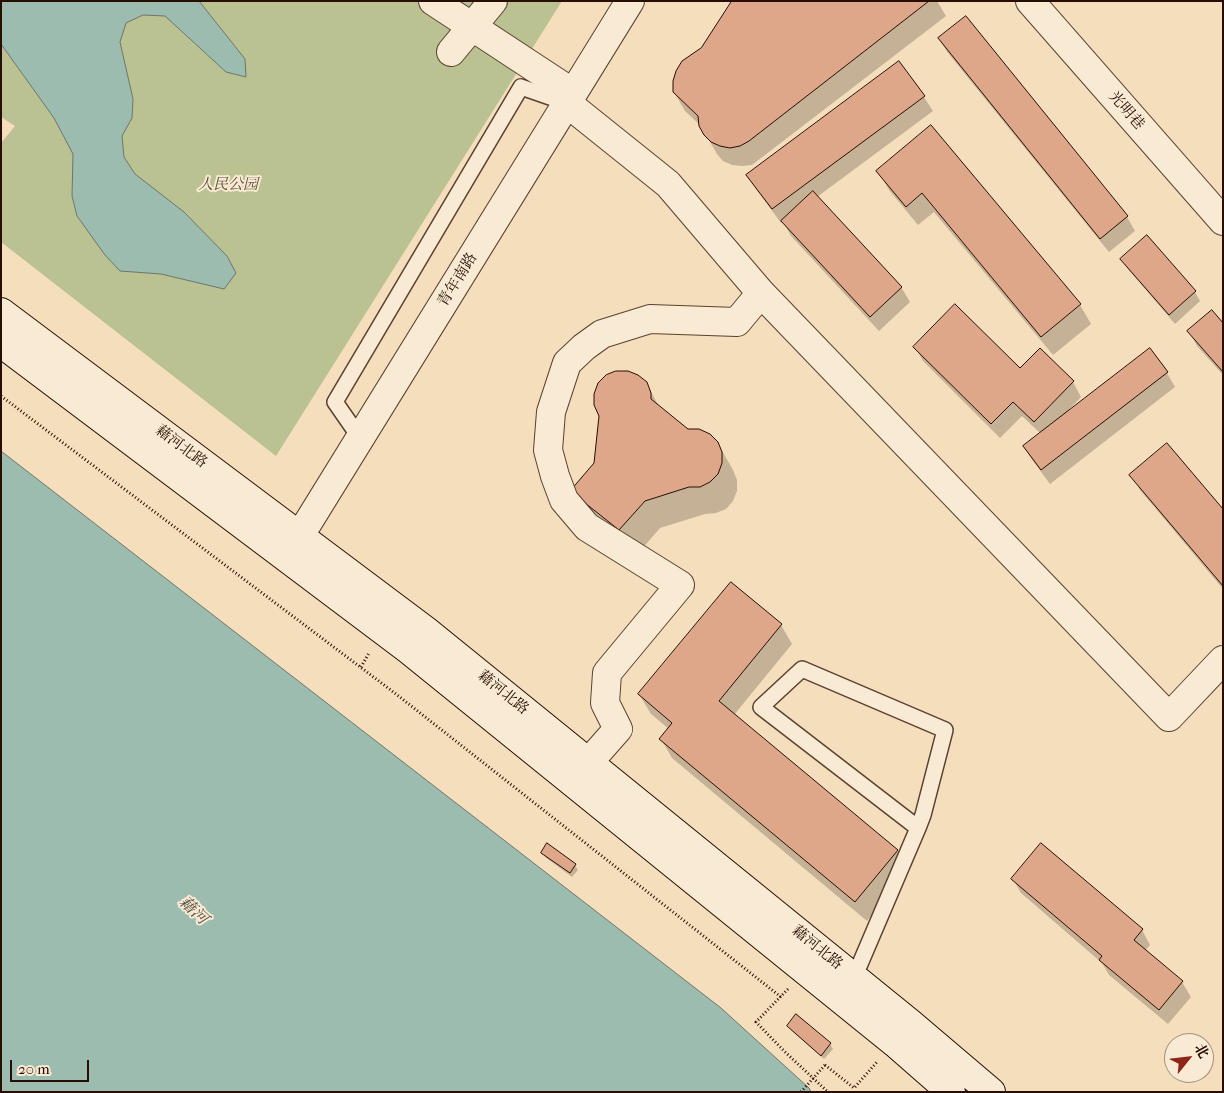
<!DOCTYPE html>
<html>
<head>
<meta charset="utf-8">
<style>
  body { margin:0 }
  #map { position:relative; width:1224px; height:1093px; overflow:hidden; background:#f5debc; font-family:"IM FELL French Canon","Noto Serif SC",serif }
  canvas { display:block }
  .frame { position:absolute; inset:0; border:2px solid #280d03; pointer-events:none }
  .north { position:absolute; left:1164px; top:1033px; width:50px; height:50px; box-sizing:border-box; background:#f8ead3; border:1px solid #a59280; border-radius:50%; rotate:61deg; font-size:14px; font-weight:700; line-height:20px; text-align:center; color:#280d03 }
  .north::after { content:''; display:block; margin:auto; width:18px; height:22px; background:#8f2418; clip-path:polygon(50% 0,100% 100%,50% 72%,0 100%) }
  .scale { position:absolute; left:10px; top:1060px; width:79px; height:22px; box-sizing:border-box; border:2px solid #280d03; border-top:0; padding-left:6px; font-size:15px; line-height:18px; white-space:nowrap; color:#280d03; -webkit-text-stroke:4px #f8ead3; paint-order:stroke }
</style>
</head>
<body>
<div id="map">
<canvas width="1224" height="1093"></canvas>
<div class="frame"></div>
<div class="north">北</div>
<div class="scale">20 m</div>
</div>
<script>
const context = document.querySelector('canvas').getContext('2d');
context.lineJoin = 'round';
function fill(path, color) { context.fillStyle = color; context.fill(path, 'evenodd'); }
function strokePath(path, color, width, dash) { context.strokeStyle = color; context.lineWidth = width; context.lineCap = dash ? 'butt' : 'round'; context.setLineDash(dash || []); context.stroke(path); }
function drawText(font, color, halo, rows, align = 'center') {
  context.font = font + ' "IM FELL French Canon","Noto Serif SC",serif'; context.lineWidth = 4; context.setLineDash([]); context.textBaseline = 'middle'; context.strokeStyle = halo; context.fillStyle = color; for (const [text, x, y, turn = 0] of rows) {
    context.save(); context.translate(x, y); context.rotate((+turn || 0) * Math.PI / 180); context.textAlign = isNaN(turn) ? turn : align; if (halo) context.strokeText(text, 0, 0); context.fillText(text, 0, 0); context.restore();
  }
}
fill(new Path2D(`
  M 1,1 L 562,1 L 276,456 L 1,242 L 1,143 L 15,126 L 1,117 Z`), '#bac292');
const water = new Path2D(`
  M 1,1 L 199,1 L 245,59 L 246,77 L 226,72 L 165,16 L 143,15 L 126,23 L 120,42 L 133,99 L 132,118 L 122,136 L 124,157 L 135,174 L 184,212 L 227,256 L 236,273 L 224,289 L 161,274 L 120,271 L 105,255 L 77,216 L 72,196 L 73,154 L 54,118 L 1,44 Z
  M 1,451 L 721,1008 L 809,1088 L 811,1092 L 1,1092 Z`);
fill(water, '#9cbcaf');
strokePath(water, '#6e766a', 1);
fill(new Path2D(`
  M 733,1 L 937,1 L 946,16 L 752,165 L 742,166 L 732,165 L 723,161 L 717,154 L 701,126 L 685,111 L 674,92 Z
  M 939,39 L 1127,217 L 1135,231 L 1109,252 L 948,53 Z
  M 899,63 L 924,97 L 933,111 L 817,197 L 901,287 L 910,302 L 879,331 L 791,236 L 783,222 L 781,223 L 756,189 L 748,175 Z
  M 931,126 L 1080,305 L 1091,324 L 1053,355 L 934,212 L 918,225 L 889,190 L 878,171 Z
  M 1122,259 L 1195,292 L 1200,301 L 1175,324 L 1128,269 Z
  M 1223,325 L 1223,375 L 1197,346 L 1189,331 Z
  M 915,347 L 1073,382 L 1081,397 L 1065,414 L 1066,415 L 1167,373 L 1175,387 L 1050,484 L 1033,461 L 1024,447 L 1041,434 L 1022,416 L 1000,438 L 923,361 Z
  M 646,383 L 660,408 L 687,431 L 717,442 L 733,470 L 737,480 L 737,491 L 733,501 L 726,509 L 716,513 L 705,514 L 660,528 L 635,557 L 587,519 L 572,491 L 595,463 Z
  M 1131,475 L 1223,510 L 1223,589 L 1140,490 Z
  M 731,584 L 781,625 L 792,644 L 734,715 L 897,851 L 908,870 L 867,921 L 672,758 L 661,739 L 669,729 L 651,714 L 639,694 Z
  M 543,853 L 575,865 L 578,870 L 572,877 L 545,857 Z
  M 1013,879 L 1142,930 L 1150,945 L 1145,951 L 1182,982 L 1191,997 L 1168,1024 L 1109,975 L 1102,963 L 1021,893 Z
  M 797,1015 L 830,1044 L 833,1049 L 824,1059 L 791,1030 L 788,1026 Z`), '#0003');
const building = new Path2D(`
  M 732,1 L 929,1 L 749,141 L 740,146 L 730,148 L 720,146 L 711,142 L 704,135 L 699,126 L 698,116 L 673,92 L 673,81 L 676,71 L 682,61 L 701,48 Z
  M 966,16 L 1128,216 L 1100,239 L 938,38 Z
  M 899,61 L 925,96 L 772,209 L 746,175 Z
  M 931,125 L 1081,304 L 1041,337 L 922,193 L 906,207 L 876,171 Z
  M 813,191 L 902,287 L 870,317 L 781,221 Z
  M 1147,235 L 1196,291 L 1169,315 L 1120,259 Z
  M 955,304 L 1020,368 L 1040,348 L 1074,381 L 1034,422 L 1013,402 L 991,424 L 913,347 Z
  M 1212,310 L 1223,323 L 1223,372 L 1187,331 Z
  M 1150,348 L 1168,372 L 1041,470 L 1023,446 Z
  M 616,371 L 628,371 L 638,375 L 647,382 L 651,393 L 651,399 L 688,429 L 699,429 L 710,434 L 718,442 L 722,452 L 722,463 L 718,474 L 710,482 L 700,487 L 689,487 L 645,501 L 619,530 L 570,491 L 594,463 L 599,416 L 594,405 L 594,394 L 598,383 L 606,375 Z
  M 1167,443 L 1223,509 L 1223,586 L 1129,475 Z
  M 731,582 L 782,624 L 719,701 L 898,850 L 855,902 L 659,739 L 672,723 L 638,694 Z
  M 547,843 L 576,864 L 570,873 L 541,853 Z
  M 1041,843 L 1143,929 L 1134,940 L 1183,981 L 1159,1010 L 1099,960 L 1102,956 L 1011,879 Z
  M 796,1014 L 831,1043 L 821,1056 L 787,1026 Z`);
fill(building, '#dea789');
strokePath(building, '#280d03', 1);
const lane = new Path2D(`
  M 360,438 L 335,402 L 521,87 L 567,103
  M 854,978 L 918,828 L 923,815 L 945,730 L 802,669 L 761,707 L 918,828`);
const street = new Path2D(`
  M 433,1 L 573,93
  M 1030,1 L 1223,221
  M 451,52 L 493,1
  M 567,103 L 668,184 L 761,293
  M 289,556 L 299,537 L 630,1
  M 588,763 L 618,729 L 605,703 L 607,673 L 680,585 L 587,527 L 564,500 L 555,476 L 548,450 L 551,412 L 567,363 L 584,347 L 602,334 L 650,319 L 737,322 L 761,293 L 1169,717 L 1223,660`);
const secondary = new Path2D(`
  M 1,312 L 425,630 L 911,1024 L 991,1092
  M 1,343 L 409,650 L 895,1043 L 951,1092`);
strokePath(lane, '#5b4131', 18);
strokePath(street, '#5b4131', 30);
strokePath(secondary, '#280d03', 30);
strokePath(new Path2D(`
  M 1,396 L 396,694 L 781,997
  M 361,667 L 369,653
  M 788,989 L 756,1022 L 784,1051 L 828,1092
  M 825,1065 L 854,1088 L 877,1062`), '#280d03', 3, [1, 2.5]);
strokePath(lane, '#f8ead3', 15);
strokePath(street, '#f8ead3', 28);
strokePath(secondary, '#f8ead3', 28);
strokePath(new Path2D(`
  M 801,1092 L 825,1065`), '#280d03', 3, [1, 2.5]);
drawText('15px', '#280d03', '#f8ead3', [
  ["光明巷",1126,111,49],
  ["青年南路",458,280,-58],
  ["藉河北路",181,447,37],
  ["藉河北路",503,693,39],
  ["藉河北路",817,948,39]
]);
drawText('italic 15px', '#5b4c35', '#f8ead3', [
  ["人民公园",228,185]
]);
drawText('italic 16px', '#514a3f', '#f8ead3', [
  ["藉河",193,911,43]
]);
</script>
</body>
</html>
